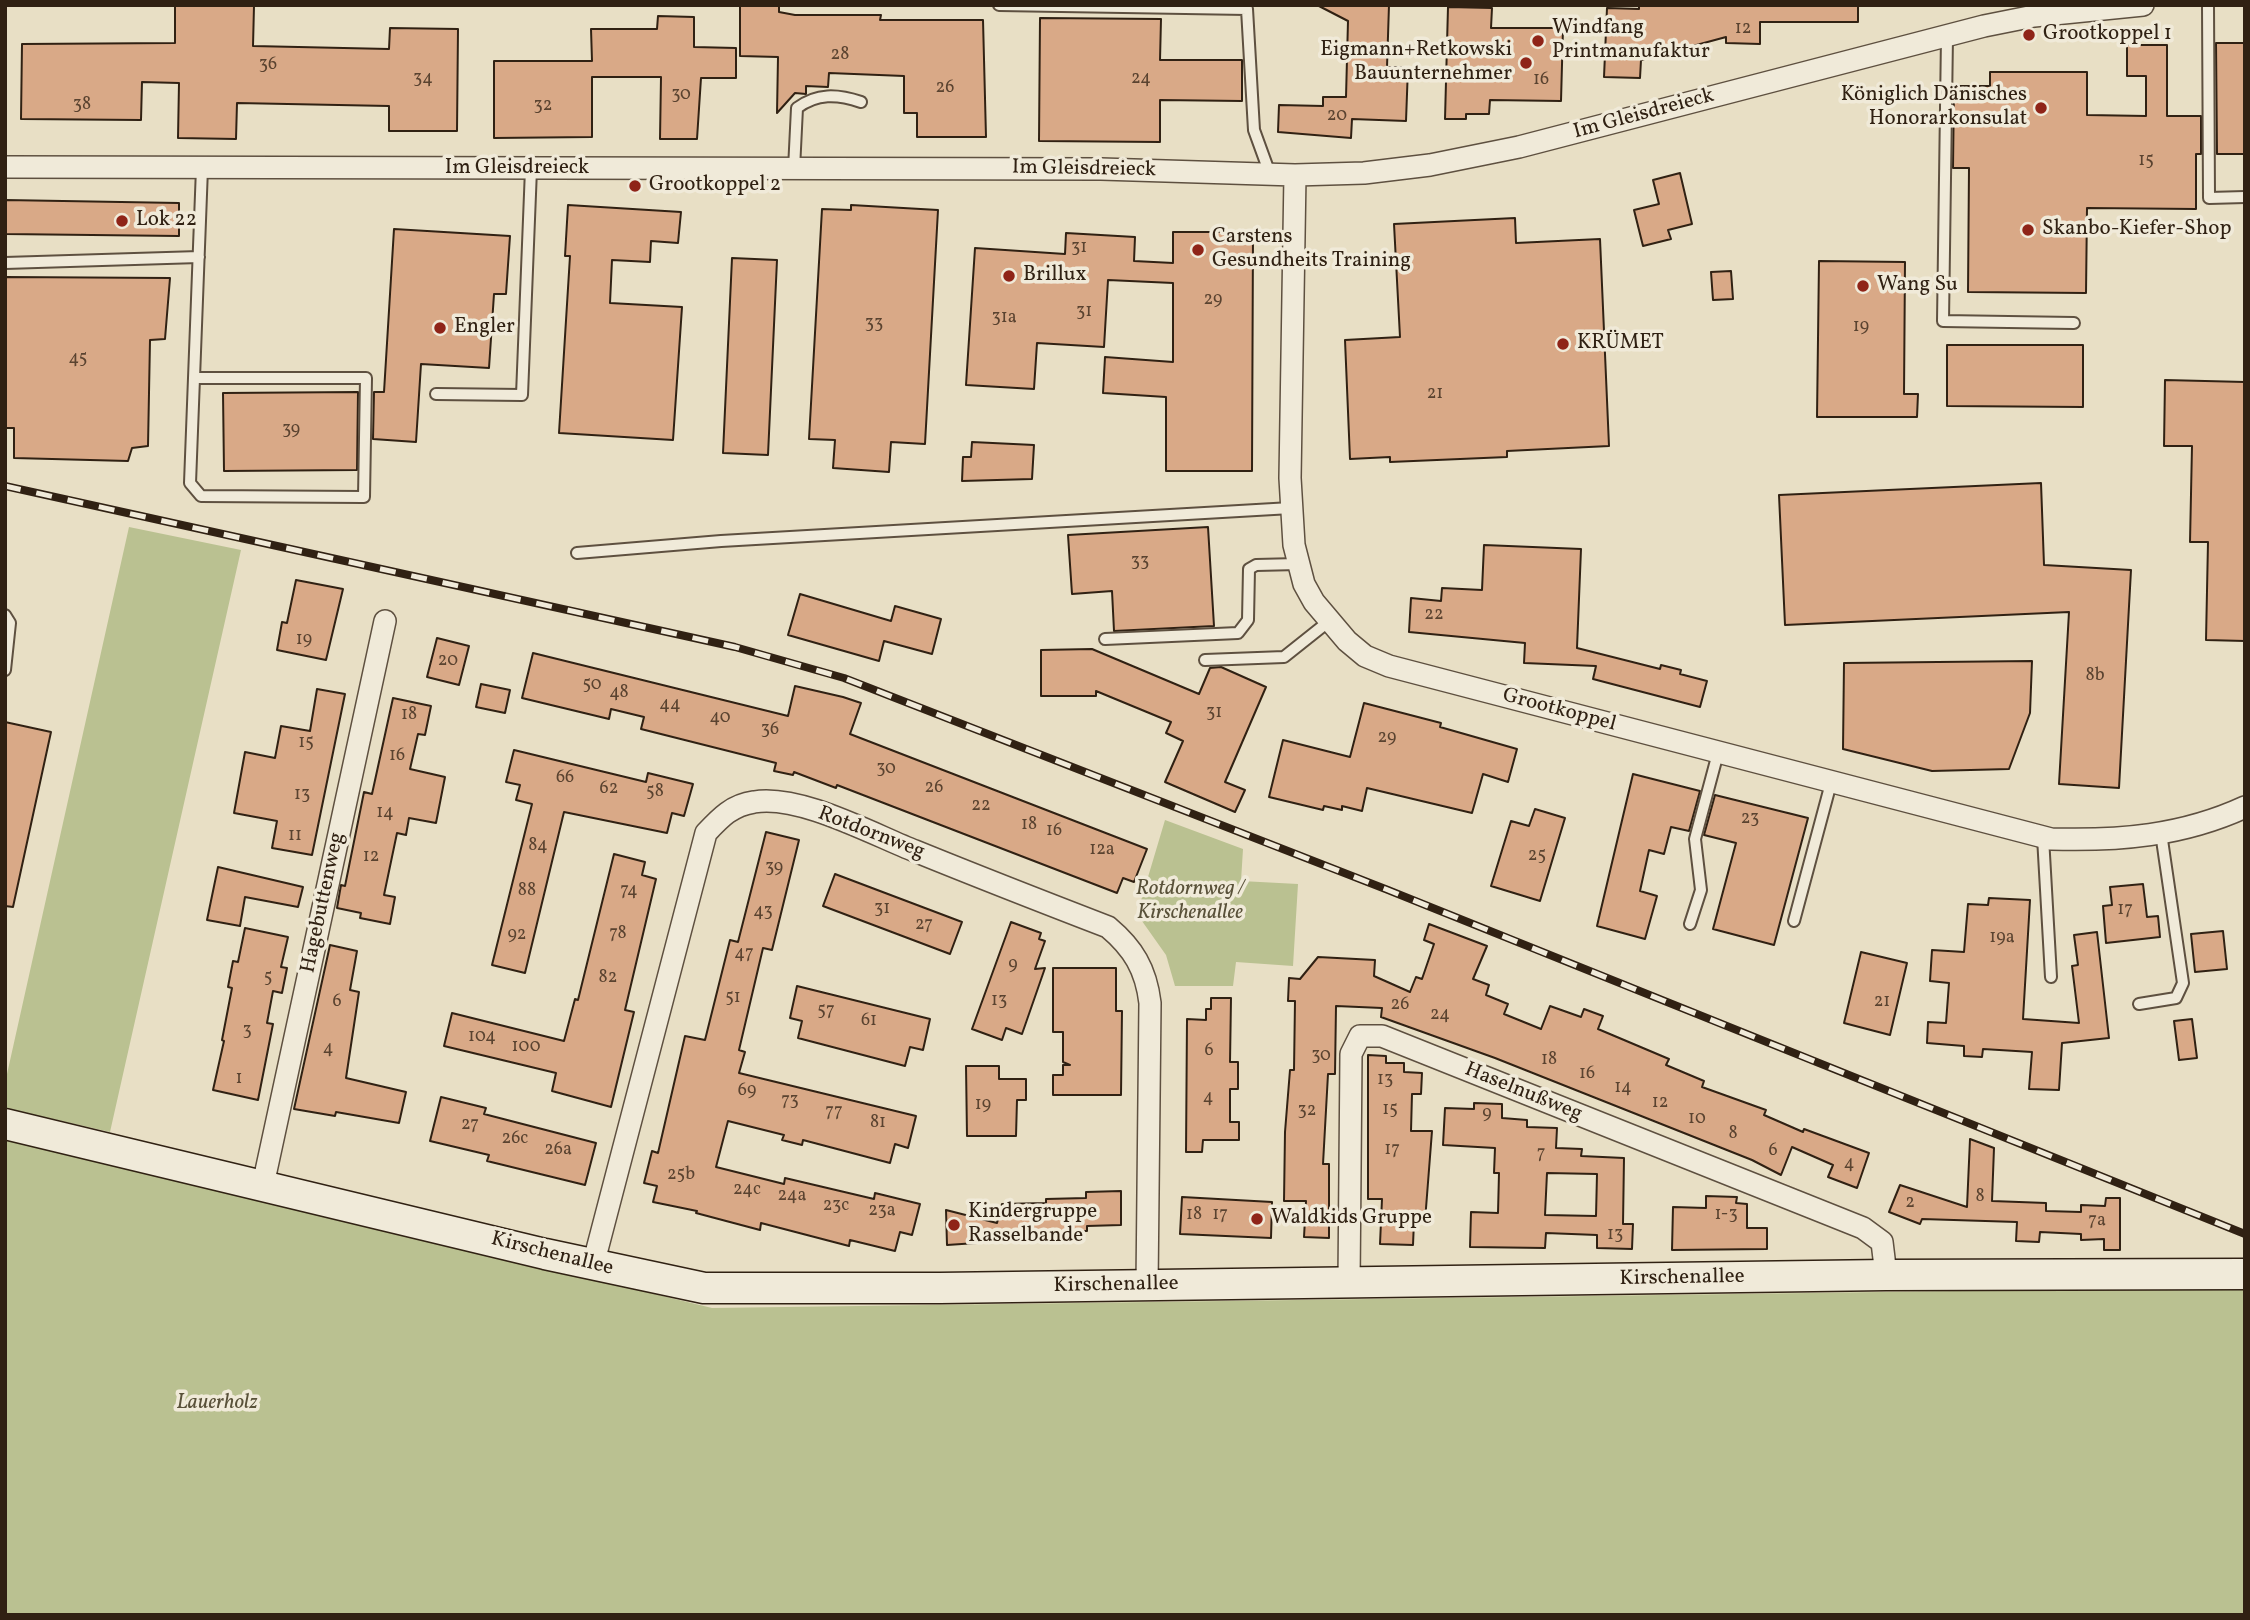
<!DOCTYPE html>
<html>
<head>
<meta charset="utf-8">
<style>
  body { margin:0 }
  #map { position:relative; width:2250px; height:1620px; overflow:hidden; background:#e8dfc5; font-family:Vollkorn,serif }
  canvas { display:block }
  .frame { position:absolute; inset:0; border:7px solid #302113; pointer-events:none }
</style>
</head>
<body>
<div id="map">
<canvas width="2250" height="1620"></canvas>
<div class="frame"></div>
</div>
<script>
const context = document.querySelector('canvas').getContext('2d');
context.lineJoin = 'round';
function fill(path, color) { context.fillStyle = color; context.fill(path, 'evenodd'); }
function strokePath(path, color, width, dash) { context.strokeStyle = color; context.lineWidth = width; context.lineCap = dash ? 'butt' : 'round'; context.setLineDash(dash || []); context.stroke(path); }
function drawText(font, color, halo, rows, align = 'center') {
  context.font = font + ' Vollkorn,serif'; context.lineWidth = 7; context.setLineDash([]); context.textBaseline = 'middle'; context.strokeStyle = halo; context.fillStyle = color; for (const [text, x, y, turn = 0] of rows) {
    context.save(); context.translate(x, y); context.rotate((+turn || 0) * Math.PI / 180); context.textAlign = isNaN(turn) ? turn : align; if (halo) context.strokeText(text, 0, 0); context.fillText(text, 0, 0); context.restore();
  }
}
fill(new Path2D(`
  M 129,527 L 241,550 L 110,1132 L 5,1108 L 5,1083 Z
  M 1165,820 L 1243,849 L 1241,881 L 1298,884 L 1293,966 L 1236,962 L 1233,986 L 1175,986 L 1166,955 L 1137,914 Z
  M 5,1136 L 712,1308 L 2245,1287 L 2245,1615 L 5,1615 Z`), '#bac191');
const building = new Path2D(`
  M 175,5 L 254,6 L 253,46 L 389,49 L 390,28 L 458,29 L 457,131 L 389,131 L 389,106 L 237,103 L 236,139 L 178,138 L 179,83 L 142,82 L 141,120 L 21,119 L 22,44 L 175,43 Z
  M 740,5 L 779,5 L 779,12 L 795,15 L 881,15 L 880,20 L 983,20 L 986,137 L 917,137 L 917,113 L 904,113 L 904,76 L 829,73 L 828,87 L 806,86 L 806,94 L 795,93 L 777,113 L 778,57 L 740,56 Z
  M 1317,5 L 1389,5 L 1387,67 L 1408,67 L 1406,121 L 1352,119 L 1351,138 L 1278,132 L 1279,105 L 1323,106 L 1323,97 L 1346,97 L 1348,21 Z
  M 1639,5 L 1858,5 L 1858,22 L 1760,22 L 1760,44 L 1726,43 L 1726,37 L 1641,60 L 1640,78 L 1604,77 L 1607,8 L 1639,9 Z
  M 1448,7 L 1492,8 L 1491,28 L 1563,28 L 1561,101 L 1490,100 L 1489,114 L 1466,114 L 1466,119 L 1445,119 Z
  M 658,16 L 694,17 L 694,47 L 736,48 L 736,78 L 701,78 L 697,139 L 660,139 L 661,77 L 592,77 L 592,137 L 494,138 L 494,61 L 592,61 L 591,29 L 657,29 Z
  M 1040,18 L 1161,19 L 1160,60 L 1242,60 L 1242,101 L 1160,100 L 1160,142 L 1039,141 Z
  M 2216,43 L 2245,43 L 2245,154 L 2217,154 Z
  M 2127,45 L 2167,45 L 2167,116 L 2201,116 L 2201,154 L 2196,154 L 2196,209 L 2087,208 L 2086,293 L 1968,292 L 1969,168 L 1953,168 L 1954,86 L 1990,86 L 1990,72 L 2087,72 L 2087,115 L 2146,116 L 2146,76 L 2127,76 Z
  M 1680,173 L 1692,224 L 1668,230 L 1671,239 L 1643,246 L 1634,210 L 1659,204 L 1653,180 Z
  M 5,200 L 179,203 L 179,236 L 5,234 Z
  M 568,205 L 681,212 L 678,243 L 651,241 L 650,262 L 612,260 L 610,303 L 682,307 L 673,440 L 559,433 L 570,256 L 565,256 Z
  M 851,205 L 938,210 L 925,444 L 891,442 L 889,472 L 833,468 L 835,440 L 809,439 L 822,209 L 851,210 Z
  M 1515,218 L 1516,243 L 1600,239 L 1609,446 L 1507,451 L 1507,457 L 1390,462 L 1390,457 L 1350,459 L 1345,340 L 1400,337 L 1394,224 Z
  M 394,229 L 510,236 L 506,294 L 494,294 L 489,368 L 421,364 L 416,442 L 373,439 L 374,392 L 384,392 Z
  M 1173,232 L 1253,232 L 1252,471 L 1166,471 L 1166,397 L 1103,393 L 1105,357 L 1173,362 L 1173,283 L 1108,280 L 1104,347 L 1037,343 L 1034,389 L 966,385 L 975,248 L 1065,254 L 1066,233 L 1135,237 L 1134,261 L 1173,263 Z
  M 732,258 L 777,260 L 768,455 L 723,453 Z
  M 1819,261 L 1905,262 L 1904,394 L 1918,394 L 1917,417 L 1817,417 Z
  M 1731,271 L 1733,299 L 1713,300 L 1711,272 Z
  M 5,277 L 170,278 L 165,339 L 150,340 L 148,446 L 132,448 L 128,461 L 14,458 L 14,428 L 5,428 Z
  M 1947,345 L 2083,345 L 2083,407 L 1947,406 Z
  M 2165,380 L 2245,382 L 2245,641 L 2206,640 L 2208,542 L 2190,542 L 2192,446 L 2164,446 Z
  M 358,392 L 357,470 L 224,471 L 223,393 Z
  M 972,442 L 1034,445 L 1032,479 L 962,481 L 963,457 L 971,457 Z
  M 2041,483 L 2044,565 L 2131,570 L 2119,788 L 2059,784 L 2069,612 L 1785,625 L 1779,495 Z
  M 1208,527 L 1214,626 L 1114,631 L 1112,591 L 1072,594 L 1068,535 Z
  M 1484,545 L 1581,549 L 1577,648 L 1660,669 L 1661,665 L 1681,670 L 1680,674 L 1707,681 L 1700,707 L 1593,679 L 1596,666 L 1524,663 L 1525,643 L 1409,632 L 1411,598 L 1441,601 L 1442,588 L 1482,590 Z
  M 296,580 L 343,589 L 326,660 L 277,650 L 282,622 L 287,623 Z
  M 800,594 L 891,621 L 895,606 L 941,619 L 932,654 L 884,641 L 879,661 L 788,635 Z
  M 437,638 L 469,646 L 459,685 L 427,677 Z
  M 1092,649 L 1199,694 L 1210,668 L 1221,667 L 1266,687 L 1225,782 L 1245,790 L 1235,812 L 1165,782 L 1183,741 L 1166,733 L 1171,722 L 1096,691 L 1096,696 L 1041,696 L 1041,650 Z
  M 533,653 L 788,716 L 795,686 L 843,697 L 861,703 L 850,734 L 1147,849 L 1134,882 L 1123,878 L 1117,893 L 837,785 L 836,788 L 794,772 L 793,775 L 774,771 L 776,763 L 641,729 L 644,717 L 611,709 L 609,719 L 522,698 Z
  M 2032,661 L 2030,713 L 2009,769 L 1932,771 L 1843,749 L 1844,663 Z
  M 481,684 L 510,690 L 505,713 L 476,707 Z
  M 317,689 L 345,694 L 312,855 L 272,848 L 277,821 L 234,813 L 245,752 L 275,758 L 281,726 L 310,731 Z
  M 393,698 L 431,706 L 425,735 L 418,734 L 410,769 L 445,777 L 436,823 L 409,818 L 406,835 L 397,833 L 384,895 L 395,897 L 390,924 L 360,918 L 361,913 L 337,908 L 341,885 L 345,886 L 364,792 L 372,794 Z
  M 1364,703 L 1441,723 L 1440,727 L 1517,749 L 1508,782 L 1483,774 L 1472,813 L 1367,788 L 1362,811 L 1342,806 L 1342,810 L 1324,806 L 1323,810 L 1269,797 L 1283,740 L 1350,757 Z
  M 5,722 L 51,732 L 13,907 L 5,906 Z
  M 514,750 L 646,782 L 648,773 L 693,784 L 684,816 L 672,813 L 667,833 L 564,812 L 525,973 L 492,965 L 532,804 L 516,800 L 520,785 L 506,782 Z
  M 1633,774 L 1700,791 L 1689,831 L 1671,827 L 1664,854 L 1649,850 L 1640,891 L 1657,896 L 1645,939 L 1597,926 Z
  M 1715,795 L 1808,818 L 1774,945 L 1713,929 L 1736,843 L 1704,835 Z
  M 1535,809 L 1565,818 L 1540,901 L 1491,886 L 1511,821 L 1529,826 Z
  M 766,832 L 799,840 L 772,950 L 763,948 L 739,1050 L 745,1052 L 739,1073 L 916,1116 L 908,1148 L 895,1144 L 890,1163 L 803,1140 L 802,1145 L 782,1140 L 784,1135 L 728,1121 L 716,1167 L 784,1184 L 785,1178 L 874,1199 L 875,1193 L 920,1204 L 912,1235 L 900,1232 L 895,1251 L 850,1240 L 849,1246 L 761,1223 L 760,1230 L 696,1213 L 697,1211 L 653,1202 L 657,1186 L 644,1183 L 652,1151 L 658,1153 L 685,1036 L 705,1040 L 730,940 L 738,942 Z
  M 614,854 L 645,862 L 642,875 L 656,879 L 625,1010 L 634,1012 L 611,1107 L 552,1091 L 556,1073 L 444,1046 L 452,1013 L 564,1041 L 575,999 L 578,1000 Z
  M 218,867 L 303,887 L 298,907 L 245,897 L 240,926 L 207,920 Z
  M 835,874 L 962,922 L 950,954 L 823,906 Z
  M 2143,884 L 2147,917 L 2158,916 L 2160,937 L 2106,943 L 2103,906 L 2112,905 L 2110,887 Z
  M 1989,898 L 2030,900 L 2023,1019 L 2079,1023 L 2072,966 L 2078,965 L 2074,935 L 2097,932 L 2109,1038 L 2062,1043 L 2059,1090 L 2029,1089 L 2032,1052 L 1983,1049 L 1982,1057 L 1964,1056 L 1964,1046 L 1927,1043 L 1928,1022 L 1946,1023 L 1949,983 L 1930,981 L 1932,950 L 1964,952 L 1968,904 L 1988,905 Z
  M 1011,922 L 1041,933 L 1039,939 L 1045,941 L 1035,969 L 1045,968 L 1022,1034 L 1006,1028 L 1002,1040 L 972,1029 Z
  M 1429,924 L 1487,946 L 1473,979 L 1489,985 L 1486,995 L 1508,1004 L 1504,1014 L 1541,1029 L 1550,1006 L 1581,1017 L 1584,1009 L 1603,1016 L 1598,1029 L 1669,1059 L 1666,1065 L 1704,1081 L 1702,1087 L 1766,1110 L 1764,1115 L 1803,1132 L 1804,1129 L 1869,1153 L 1857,1188 L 1828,1177 L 1833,1165 L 1792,1147 L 1781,1175 L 1752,1160 L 1495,1058 L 1381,1017 L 1382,1008 L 1336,1006 L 1335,1074 L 1328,1074 L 1323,1164 L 1329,1164 L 1329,1238 L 1304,1237 L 1306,1201 L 1284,1201 L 1285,1132 L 1290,1070 L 1294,1070 L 1295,1001 L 1288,1001 L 1289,978 L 1300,979 L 1318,957 L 1375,960 L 1374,976 L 1410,992 L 1416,977 L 1422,979 L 1434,944 L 1424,940 Z
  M 245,928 L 288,937 L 281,967 L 287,968 L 282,993 L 273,991 L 267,1023 L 273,1024 L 258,1100 L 213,1090 L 224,1041 L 222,1040 L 232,988 L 228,987 L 233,961 L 238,962 Z
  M 2223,931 L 2227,969 L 2195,972 L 2191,934 Z
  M 330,945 L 357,951 L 350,990 L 359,992 L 346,1078 L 406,1092 L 399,1123 L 336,1112 L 335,1116 L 294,1109 Z
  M 1861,952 L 1907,963 L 1890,1035 L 1844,1023 Z
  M 1053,968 L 1116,968 L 1116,1011 L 1122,1011 L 1121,1095 L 1053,1095 L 1053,1075 L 1063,1075 L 1063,1065 L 1070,1065 L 1063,1062 L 1063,1032 L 1053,1032 Z
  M 797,986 L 930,1019 L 923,1050 L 910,1047 L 905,1066 L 798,1038 L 802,1021 L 790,1018 Z
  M 1211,998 L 1231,998 L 1230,1062 L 1238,1062 L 1238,1089 L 1230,1089 L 1230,1122 L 1239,1122 L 1239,1140 L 1203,1140 L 1202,1152 L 1186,1152 L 1187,1019 L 1206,1020 L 1206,1009 L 1211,1009 Z
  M 2192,1019 L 2197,1058 L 2179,1060 L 2174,1021 Z
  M 1368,1055 L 1386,1056 L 1386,1063 L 1404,1063 L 1404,1072 L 1422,1073 L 1421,1094 L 1412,1094 L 1411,1131 L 1432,1131 L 1425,1221 L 1414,1221 L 1413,1245 L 1380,1244 L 1382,1199 L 1368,1199 Z
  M 966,1066 L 999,1066 L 999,1079 L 1026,1079 L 1026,1100 L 1017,1100 L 1016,1136 L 967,1136 Z
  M 441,1097 L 486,1108 L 484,1114 L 596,1143 L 585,1185 L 487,1161 L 489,1155 L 430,1141 Z
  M 1474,1103 L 1502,1104 L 1502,1118 L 1527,1120 L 1527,1127 L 1557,1128 L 1556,1148 L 1582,1149 L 1581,1156 L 1624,1158 L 1623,1224 L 1633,1224 L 1632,1249 L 1597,1248 L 1597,1235 L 1546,1233 L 1545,1248 L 1470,1247 L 1471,1212 L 1498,1213 L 1499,1173 L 1494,1173 L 1495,1148 L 1443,1145 L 1445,1108 L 1474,1109 ZM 1547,1173 L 1597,1174 L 1596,1216 L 1545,1215 Z
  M 1970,1139 L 1994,1148 L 1992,1201 L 2046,1203 L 2046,1211 L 2081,1212 L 2081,1205 L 2105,1206 L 2106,1198 L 2120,1198 L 2120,1250 L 2104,1250 L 2104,1239 L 2081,1240 L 2081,1234 L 2040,1232 L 2039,1242 L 2016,1241 L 2017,1222 L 1922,1219 L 1920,1224 L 1889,1212 L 1900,1185 L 1967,1207 Z
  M 1121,1191 L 1121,1225 L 1087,1226 L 1087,1231 L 1046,1231 L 1046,1236 L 1006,1236 L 1006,1241 L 947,1245 L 946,1210 L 997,1223 L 1002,1204 L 1046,1203 L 1046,1199 L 1086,1198 L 1086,1192 Z
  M 1706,1196 L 1737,1197 L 1736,1203 L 1747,1204 L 1747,1228 L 1767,1228 L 1767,1249 L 1672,1250 L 1673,1207 L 1706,1208 Z
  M 1182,1197 L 1272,1202 L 1271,1238 L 1180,1234 Z`);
fill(building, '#d9a987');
strokePath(building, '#302113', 2);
const lane = new Path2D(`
  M 999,5 L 1247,9 L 1254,130 L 1270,174
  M 2208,5 L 2209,198 L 2245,197
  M 1947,36 L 1943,321 L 2074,323
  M 794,169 L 797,108 C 817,93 837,94 861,102
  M 5,263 L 199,257
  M 195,378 L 366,378 L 364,497 L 201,496 L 190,483 L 202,168
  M 436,394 L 522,395 L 531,169
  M 577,553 L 721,541 L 1291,508
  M 5,615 L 10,623 L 5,670
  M 1105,639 L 1238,633 L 1248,620 L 1249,569 L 1256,565 L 1298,564
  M 1205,660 L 1284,657 L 1328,622
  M 2043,837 L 2051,977
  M 1794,921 L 1831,783
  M 1690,924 L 1701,890 L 1695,839 L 1718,753
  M 2139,1004 L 2176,998 L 2183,983 L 2161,833`);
const street = new Path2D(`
  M 5,167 L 1101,169 L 1295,175 L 1364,173 L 1430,165 L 1519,147 L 1984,26 L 2034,16 L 2143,5
  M 1295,175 L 1290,478 L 1294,545 L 1304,584 L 1314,602 L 1347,641 L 1365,656 L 1389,666 L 2051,839 C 2119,841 2182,836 2245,807
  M 263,1185 L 385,621
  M 593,1265 L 706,833 C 720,818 732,805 754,802 C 799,794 872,834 915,851 C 979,877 1043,902 1108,927 C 1133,948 1146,969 1150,1003 L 1147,1286
  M 1349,1283 L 1351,1054 L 1360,1036 L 1382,1036 L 1863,1228 L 1882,1242 L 1886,1275`);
const secondary = new Path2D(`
  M 5,1124 L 545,1254 L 704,1288 L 940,1288 L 1886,1275 L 2245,1274`);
strokePath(lane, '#5e5040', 14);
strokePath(street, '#5e5040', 24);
strokePath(secondary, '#302113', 33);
strokePath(lane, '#f0ead9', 10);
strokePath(street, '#f0ead9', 21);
strokePath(secondary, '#f0ead9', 30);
const rail = new Path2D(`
  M 5,486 L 735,647 L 844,678 L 1388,890 L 2245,1234`);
strokePath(rail, '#302113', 8);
strokePath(rail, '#f0ead9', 5, [16]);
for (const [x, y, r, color] of [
  [2029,35,7,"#8f2418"],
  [1538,41,7,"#8f2418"],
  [1526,63,7,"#8f2418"],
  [2041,108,7,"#8f2418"],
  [635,186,7,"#8f2418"],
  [122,221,7,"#8f2418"],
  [2028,230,7,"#8f2418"],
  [1198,250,7,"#8f2418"],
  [1009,276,7,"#8f2418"],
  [1863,286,7,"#8f2418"],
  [440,328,7,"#8f2418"],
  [1563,344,7,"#8f2418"],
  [1257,1219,7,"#8f2418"],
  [954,1225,7,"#8f2418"]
]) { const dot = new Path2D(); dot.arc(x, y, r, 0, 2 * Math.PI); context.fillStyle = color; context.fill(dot); strokePath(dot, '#f0ead9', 2.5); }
drawText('18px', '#5a4330', null, [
  ["12",1743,30],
  ["28",840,56],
  ["36",268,66],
  ["34",423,80],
  ["24",1141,80],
  ["16",1541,81],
  ["26",945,89],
  ["30",681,96],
  ["38",82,106],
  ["32",543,107],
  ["20",1337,117],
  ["15",2146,162],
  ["31",1079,249],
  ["29",1213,301],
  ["31",1084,313],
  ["31a",1004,319],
  ["33",874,325],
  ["19",1861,328],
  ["45",78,360],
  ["21",1435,395],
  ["39",291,431],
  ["33",1140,563],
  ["22",1434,616],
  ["19",304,641],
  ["20",448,662],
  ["8b",2095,677],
  ["50",592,686],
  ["48",619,694],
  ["44",670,706],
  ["31",1214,714],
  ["18",409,716],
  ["40",720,719],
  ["36",770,731],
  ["29",1387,739],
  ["15",306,744],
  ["16",397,757],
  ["30",886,770],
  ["66",565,779],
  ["26",934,789],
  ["62",609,790],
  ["58",655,793],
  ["13",302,796],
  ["22",981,807],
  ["14",385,814],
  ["23",1750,820],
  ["18",1029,826],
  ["16",1054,832],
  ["11",295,837],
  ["84",538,847],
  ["12a",1102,851],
  ["25",1537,857],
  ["12",371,858],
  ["39",774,869],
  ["88",527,892],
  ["74",629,892],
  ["31",882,910],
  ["17",2125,911],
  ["43",763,913],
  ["27",924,926],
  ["78",618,935],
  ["92",517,936],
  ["19a",2002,939],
  ["47",744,955],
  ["9",1013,966],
  ["5",268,979],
  ["82",608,979],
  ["51",733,999],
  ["13",999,1002],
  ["6",337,1003],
  ["21",1882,1003],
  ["26",1400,1006],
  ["57",826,1012],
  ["24",1440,1016],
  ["61",869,1022],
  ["3",247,1032],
  ["104",482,1038],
  ["100",526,1048],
  ["4",328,1050],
  ["6",1209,1052],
  ["30",1321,1057],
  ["18",1549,1061],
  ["16",1587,1075],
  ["1",239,1080],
  ["13",1385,1081],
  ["14",1623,1089],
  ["69",747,1092],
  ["4",1208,1099],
  ["73",790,1102],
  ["12",1660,1104],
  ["19",983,1106],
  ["15",1390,1111],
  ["32",1307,1112],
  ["77",834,1113],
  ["9",1487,1115],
  ["10",1697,1120],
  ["81",878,1124],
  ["27",470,1126],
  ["8",1733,1135],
  ["26c",515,1140],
  ["26a",558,1151],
  ["17",1392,1151],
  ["6",1773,1152],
  ["7",1541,1155],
  ["4",1849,1165],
  ["25b",681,1176],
  ["24c",747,1191],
  ["24a",792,1197],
  ["8",1980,1198],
  ["2",1910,1204],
  ["23c",836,1207],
  ["23a",882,1212],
  ["18",1194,1216],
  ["17",1220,1216],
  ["1-3",1726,1216],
  ["7a",2097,1222],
  ["13",1615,1236]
]);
drawText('21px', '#302113', '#f0ead9', [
  ["Windfang",1552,29],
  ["Printmanufaktur",1552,53],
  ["Grootkoppel 1",2043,35],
  ["Eigmann+Retkowski",1512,51,"right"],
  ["Bauunternehmer",1512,75,"right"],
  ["Königlich Dänisches",2027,96,"right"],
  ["Honorarkonsulat",2027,120,"right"],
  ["Grootkoppel 2",649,186],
  ["Lok 22",136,221],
  ["Skanbo-Kiefer-Shop",2042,230],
  ["Carstens",1212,238],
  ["Gesundheits Training",1212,262],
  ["Brillux",1023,276],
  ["Wang Su",1877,286],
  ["Engler",454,328],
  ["KRÜMET",1577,344],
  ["Kindergruppe",968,1213],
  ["Rasselbande",968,1237],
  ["Waldkids Gruppe",1271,1219]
], 'left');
drawText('21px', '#302113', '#f0ead9', [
  ["Im Gleisdreieck",1644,115,-15],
  ["Im Gleisdreieck",517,169],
  ["Im Gleisdreieck",1084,170,1],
  ["Grootkoppel",1559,711,15],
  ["Rotdornweg",871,834,21],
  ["Hagebuttenweg",324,903,-78],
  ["Haselnußweg",1523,1093,22],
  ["Kirschenallee",552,1255,14],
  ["Kirschenallee",1682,1279,-1],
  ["Kirschenallee",1116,1286,-1]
]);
drawText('italic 21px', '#595139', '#f0ead9', [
  ["Rotdornweg /",1190,890],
  ["Kirschenallee",1190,914],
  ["Lauerholz",217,1404]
]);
</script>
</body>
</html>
